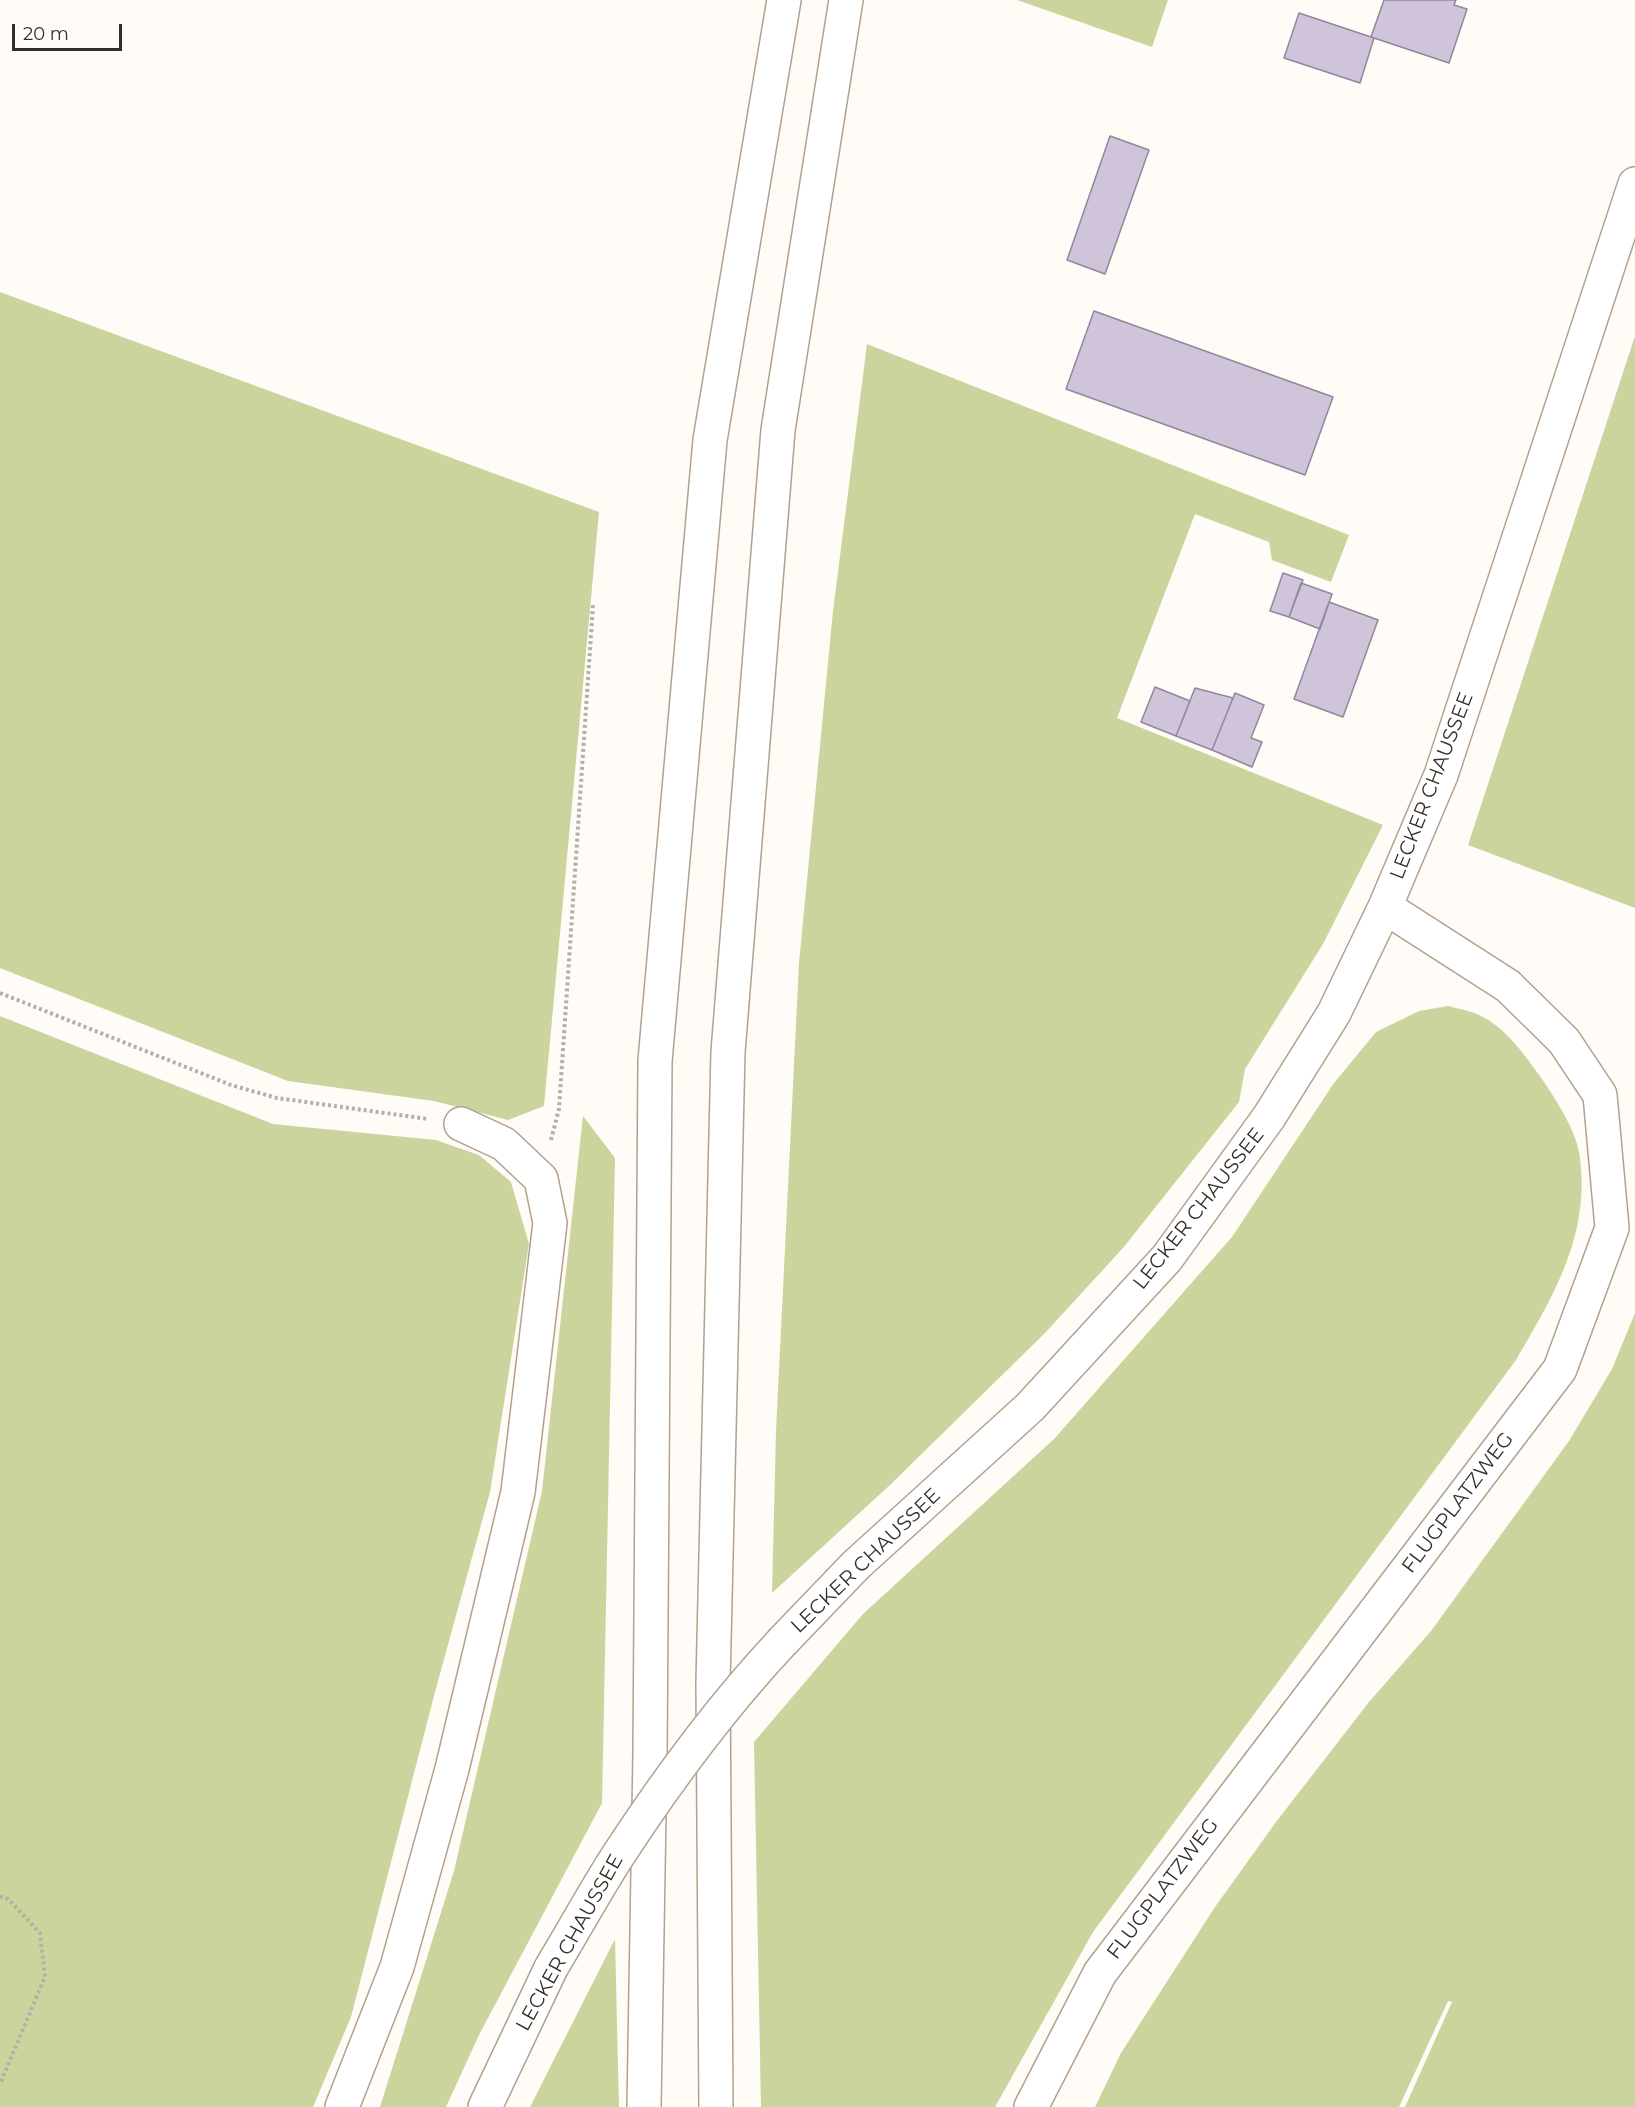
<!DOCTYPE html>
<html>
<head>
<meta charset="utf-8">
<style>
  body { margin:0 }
  #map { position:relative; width:1635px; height:2107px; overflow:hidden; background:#fffbf7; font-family:Montserrat,sans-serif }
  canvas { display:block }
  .scale { position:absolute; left:12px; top:24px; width:110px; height:27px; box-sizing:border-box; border:3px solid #352e26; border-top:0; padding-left:8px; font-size:18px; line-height:21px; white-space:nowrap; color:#352e26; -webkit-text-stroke:4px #fff; paint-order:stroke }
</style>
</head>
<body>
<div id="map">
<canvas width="1635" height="2107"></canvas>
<div class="scale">20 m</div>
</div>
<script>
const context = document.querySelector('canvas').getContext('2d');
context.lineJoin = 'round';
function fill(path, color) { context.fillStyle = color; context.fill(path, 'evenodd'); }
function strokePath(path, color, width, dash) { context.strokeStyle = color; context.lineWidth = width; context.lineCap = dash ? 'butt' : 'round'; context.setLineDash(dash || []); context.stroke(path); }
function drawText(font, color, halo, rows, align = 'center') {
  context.font = font + ' Montserrat,sans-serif'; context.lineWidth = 6; context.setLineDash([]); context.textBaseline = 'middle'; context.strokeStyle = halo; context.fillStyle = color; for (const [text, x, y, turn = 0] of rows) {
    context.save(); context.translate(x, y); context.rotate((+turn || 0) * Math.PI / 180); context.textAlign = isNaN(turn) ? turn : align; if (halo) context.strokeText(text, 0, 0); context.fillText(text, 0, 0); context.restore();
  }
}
fill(new Path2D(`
  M 1017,0 L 1168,0 L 1152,47 Z
  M 0,292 L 599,512 L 544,1106 L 508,1120 L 434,1101 L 288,1081 L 0,968 Z
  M 1635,336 L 1635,908 L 1468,845 Z
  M 867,344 L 1349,535 L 1331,582 L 1272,560 L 1269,542 L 1195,514 L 1117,718 L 1383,825 L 1323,944 L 1245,1069 L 1239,1102 L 1123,1248 L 1044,1334 L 890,1485 L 772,1593 L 776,1431 L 799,963 L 833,611 Z
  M 1448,1006 C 1459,1009 1473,1011 1483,1017 C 1508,1030 1526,1057 1542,1079 C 1555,1098 1575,1129 1579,1152 C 1592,1231 1555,1294 1516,1360 L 1093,1932 L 995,2107 L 761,2107 L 754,1742 L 863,1614 L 1054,1439 L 1232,1237 L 1334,1083 L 1376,1032 L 1419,1011 Z
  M 0,1016 L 273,1124 L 436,1140 L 479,1155 L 511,1182 L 529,1244 L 490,1492 L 435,1692 L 351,2017 L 313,2107 L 0,2107 Z
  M 583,1116 L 615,1158 L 602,1803 L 479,2035 L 446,2107 L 380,2107 L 454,1871 L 542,1491 Z
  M 1635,1313 L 1635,2107 L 1405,2107 L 1452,2002 L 1448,2001 L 1399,2107 L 1095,2107 L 1121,2053 L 1215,1907 L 1276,1822 L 1369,1702 L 1431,1631 L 1569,1441 L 1612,1369 Z
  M 615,1939 L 619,2107 L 530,2107 Z`), '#ccd49d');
const building = new Path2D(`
  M 1384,0 L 1456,0 L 1454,5 L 1467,9 L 1449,63 L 1371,37 Z
  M 1299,13 L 1374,38 L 1360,83 L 1284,58 Z
  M 1110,136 L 1149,150 L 1105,274 L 1067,260 Z
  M 1094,311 L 1333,397 L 1305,475 L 1066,389 Z
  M 1283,573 L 1303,580 L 1289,617 L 1270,611 Z
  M 1301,583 L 1332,594 L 1320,629 L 1289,617 Z
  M 1329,602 L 1378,620 L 1343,717 L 1294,699 Z
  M 1155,687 L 1190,701 L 1176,736 L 1141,722 Z
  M 1195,688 L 1233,698 L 1212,750 L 1176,736 Z
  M 1235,693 L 1264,705 L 1251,738 L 1262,742 L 1252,767 L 1212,750 Z`);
fill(building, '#d0c4db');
strokePath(building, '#91869c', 1.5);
const minor = new Path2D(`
  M 783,1641 L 856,1565 L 1030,1407 L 1167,1258 L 1269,1117 L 1334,1013 L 1385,907 L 1441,775 L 1635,184
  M 342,2107 L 397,1967 L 452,1769 L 518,1492 L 550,1223 L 541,1179 L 504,1144 L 461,1124
  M 485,2107 L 551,1968
  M 1031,2107 L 1100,1973 L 1560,1369 L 1612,1228 L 1600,1095 L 1564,1041 L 1508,986 L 1385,907`);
const highway = new Path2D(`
  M 644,2107 L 650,1753 L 655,1061 L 710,440 L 784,0
  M 716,2107 L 713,1682 L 728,1052 L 778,430 L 846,0`);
strokePath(minor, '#b2a18d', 36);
strokePath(highway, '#b2a18d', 36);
strokePath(new Path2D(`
  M 0,993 L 231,1085 L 277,1098 L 428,1119
  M 551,1140 L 559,1109 L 593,605
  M 0,1896 L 8,1899 L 40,1933 L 45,1977 L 0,2084`), '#b4afa9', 4, [3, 3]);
strokePath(minor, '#fff', 33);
strokePath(highway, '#fff', 33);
const minorBridge = new Path2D(`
  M 551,1968 C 574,1930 595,1891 619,1854 C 668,1779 722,1706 783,1641`);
strokePath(minorBridge, '#b2a18d', 36, []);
strokePath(minorBridge, '#fff', 33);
drawText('20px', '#352e26', '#fff', [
  ["LECKER CHAUSSEE",1432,786,-69],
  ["LECKER CHAUSSEE",1199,1209,-52],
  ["FLUGPLATZWEG",1458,1503,-53],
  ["LECKER CHAUSSEE",866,1561,-44],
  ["FLUGPLATZWEG",1163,1889,-53],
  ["LECKER CHAUSSEE",570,1943,-61]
]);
</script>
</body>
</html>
